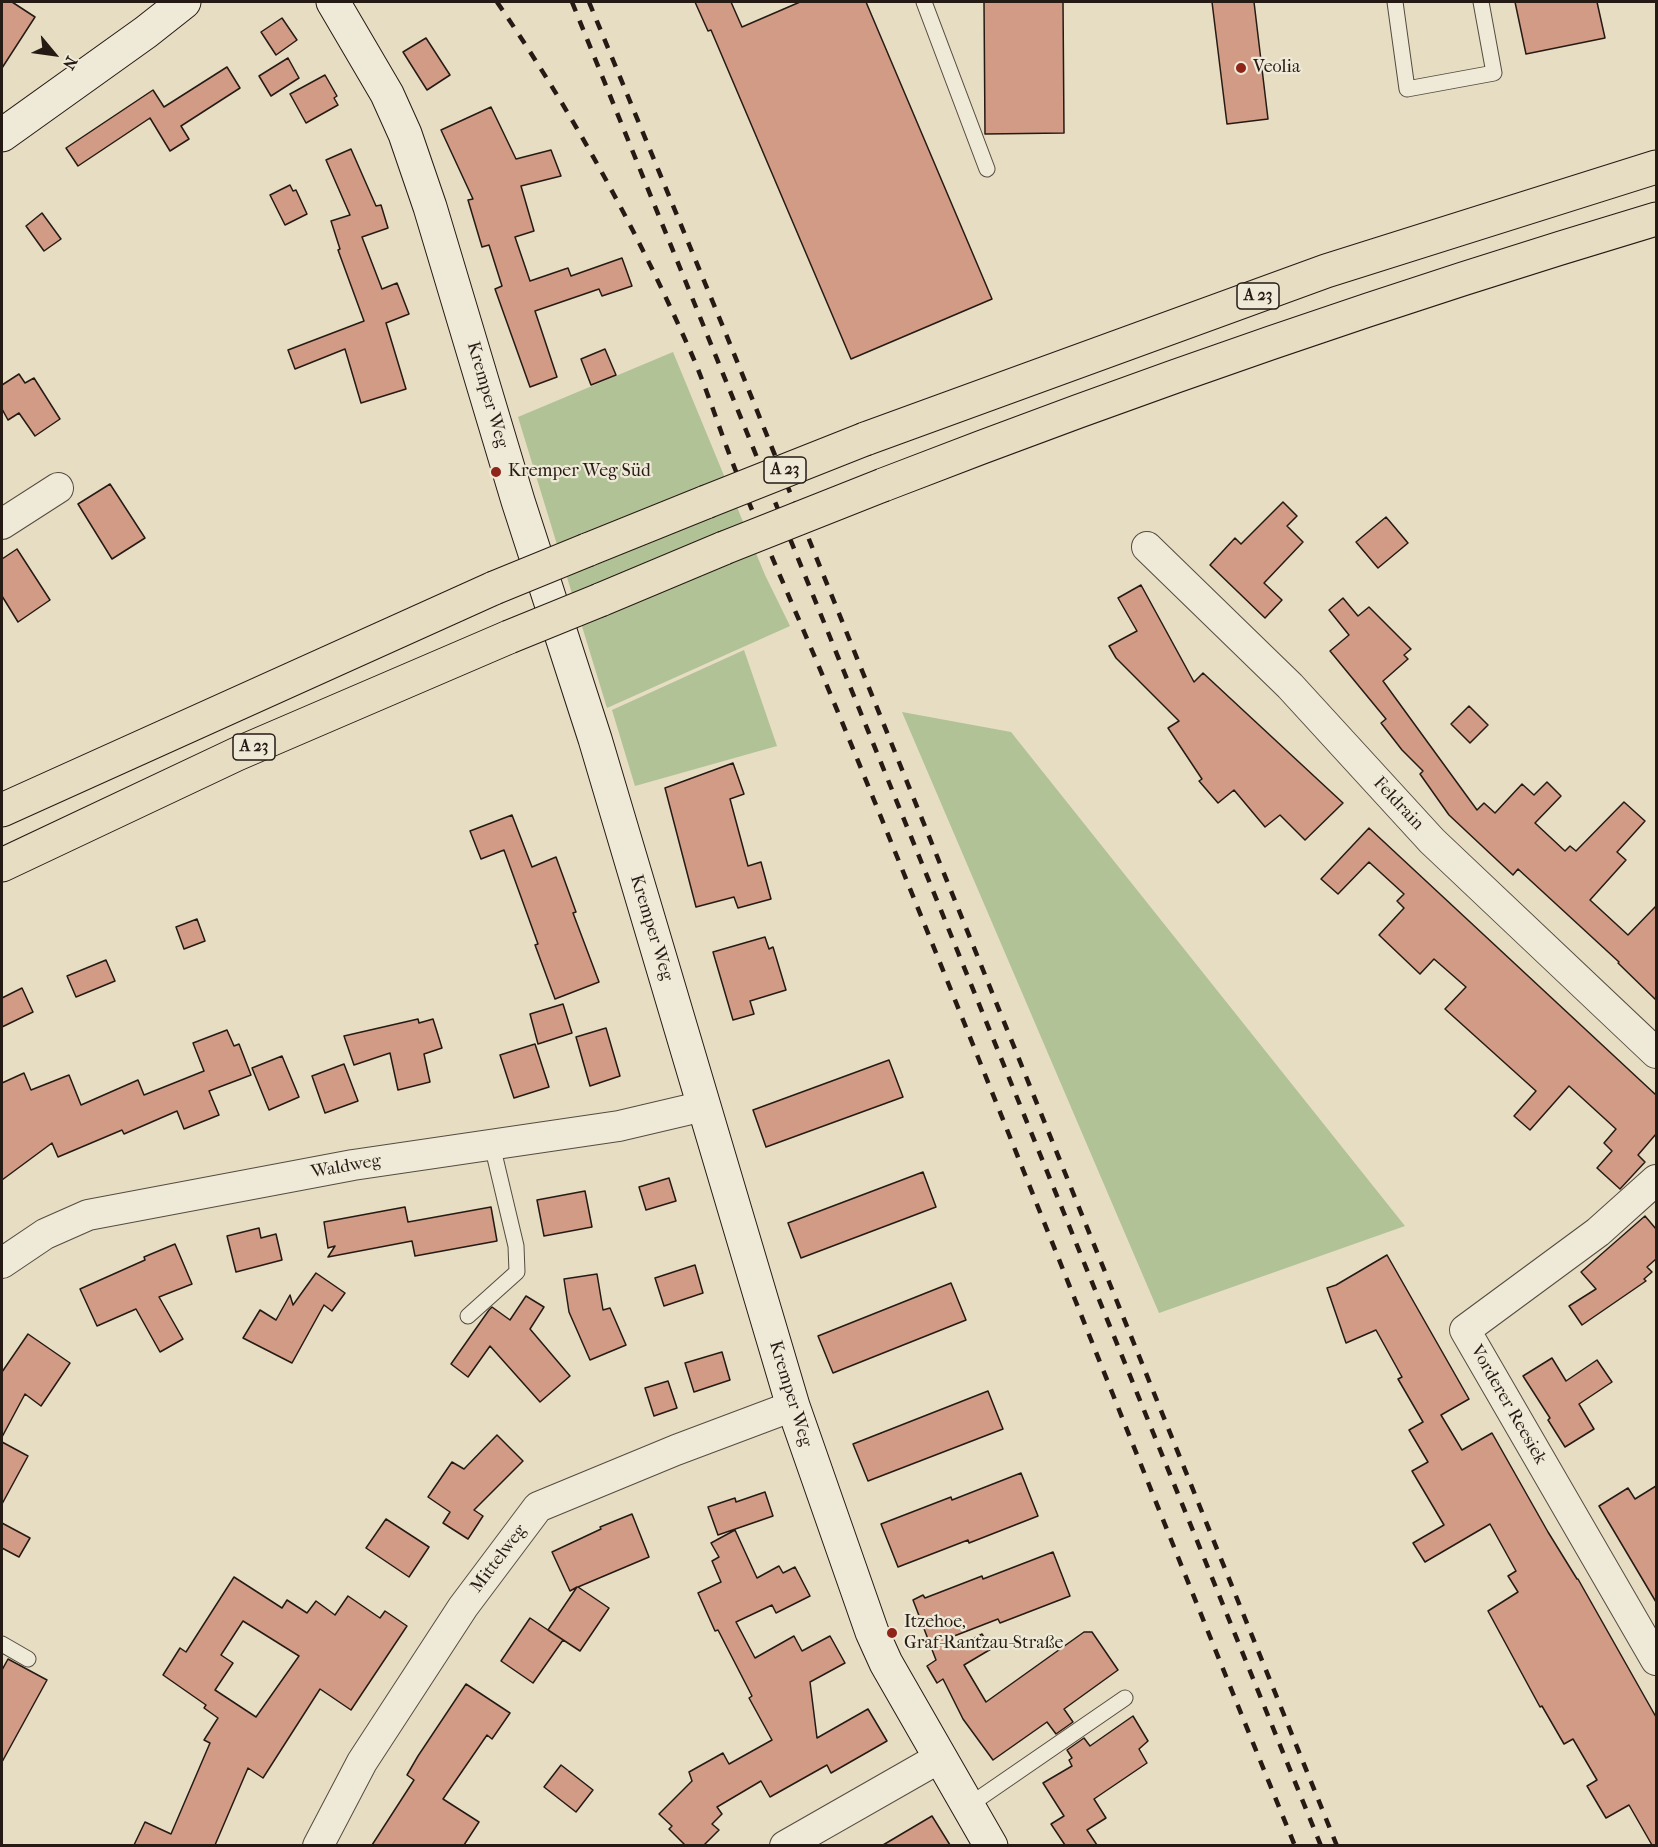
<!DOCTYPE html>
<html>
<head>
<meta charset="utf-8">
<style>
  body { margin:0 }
  #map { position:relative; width:1658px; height:1847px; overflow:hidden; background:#e6ddc2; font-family:"IM FELL French Canon",serif }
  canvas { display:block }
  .frame { position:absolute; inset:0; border:3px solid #261a14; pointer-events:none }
  .north { position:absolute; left:24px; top:24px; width:60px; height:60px; -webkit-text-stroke:4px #efe9d7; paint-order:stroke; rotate:119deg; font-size:16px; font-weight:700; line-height:24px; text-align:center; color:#261a14 }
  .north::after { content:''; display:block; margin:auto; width:21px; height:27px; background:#261a14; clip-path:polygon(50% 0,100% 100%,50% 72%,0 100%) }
</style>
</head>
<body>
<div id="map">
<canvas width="1658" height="1847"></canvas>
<div class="frame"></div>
<div class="north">N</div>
</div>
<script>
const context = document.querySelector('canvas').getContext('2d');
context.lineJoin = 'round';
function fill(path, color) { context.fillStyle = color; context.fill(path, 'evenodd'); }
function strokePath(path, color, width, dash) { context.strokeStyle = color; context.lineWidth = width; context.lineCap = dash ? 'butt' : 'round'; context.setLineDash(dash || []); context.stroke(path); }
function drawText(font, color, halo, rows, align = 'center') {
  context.font = font + ' "IM FELL French Canon",serif'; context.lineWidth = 4.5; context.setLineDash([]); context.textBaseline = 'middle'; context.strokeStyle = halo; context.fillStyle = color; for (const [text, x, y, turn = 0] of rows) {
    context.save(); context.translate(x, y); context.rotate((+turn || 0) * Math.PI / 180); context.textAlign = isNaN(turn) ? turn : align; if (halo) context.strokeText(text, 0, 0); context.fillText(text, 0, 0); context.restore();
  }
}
fill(new Path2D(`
  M 673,352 L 765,575 L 790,626 L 607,708 L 518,417 Z
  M 744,650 L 777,746 L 635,786 L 612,710 Z
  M 902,712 L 1011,732 L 1405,1226 L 1159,1313 Z`), '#b1c296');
const building = new Path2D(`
  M 2,2 L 12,2 L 35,17 L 2,68 Z
  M 695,2 L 731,2 L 742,27 L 800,2 L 866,2 L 992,299 L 851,359 L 711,30 L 708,31 Z
  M 984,2 L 1063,2 L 1064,133 L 985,134 Z
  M 1212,2 L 1254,2 L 1268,119 L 1227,124 Z
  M 1515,2 L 1597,2 L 1605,38 L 1526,54 Z
  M 282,18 L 297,40 L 276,55 L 261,32 Z
  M 426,38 L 450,75 L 427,90 L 403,52 Z
  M 288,58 L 299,78 L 271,96 L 259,76 Z
  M 227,67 L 240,88 L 181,126 L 189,139 L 170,151 L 150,118 L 78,166 L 66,148 L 153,90 L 164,107 Z
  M 325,75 L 337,96 L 334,98 L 338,105 L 306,123 L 290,94 Z
  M 491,107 L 516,159 L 551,150 L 561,176 L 521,186 L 534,231 L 515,237 L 530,281 L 568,268 L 571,276 L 622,258 L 632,286 L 602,296 L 599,289 L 535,311 L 557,377 L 530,387 L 495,289 L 502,286 L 489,245 L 482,247 L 468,200 L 473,199 L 441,130 Z
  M 351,149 L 376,206 L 381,205 L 388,228 L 362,237 L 382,289 L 397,283 L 409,314 L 386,323 L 406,389 L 361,403 L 345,349 L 295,369 L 288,350 L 364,321 L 338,250 L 340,249 L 331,221 L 350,215 L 326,160 Z
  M 290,185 L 293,191 L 296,190 L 307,214 L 285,225 L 270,195 Z
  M 42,213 L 61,239 L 44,251 L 26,226 Z
  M 605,349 L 616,375 L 591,385 L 581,359 Z
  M 19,374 L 25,383 L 34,378 L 60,419 L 35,436 L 19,413 L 8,420 L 2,409 L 2,385 Z
  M 110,484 L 145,538 L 112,559 L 78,504 Z
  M 1283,502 L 1297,516 L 1287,526 L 1303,542 L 1264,583 L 1282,600 L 1265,618 L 1210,565 L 1235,538 L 1241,544 Z
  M 1386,517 L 1408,543 L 1378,568 L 1356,542 Z
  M 17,549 L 50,600 L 18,622 L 2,596 L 2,559 Z
  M 1141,585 L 1194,682 L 1203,673 L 1343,803 L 1305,840 L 1280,815 L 1265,827 L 1234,790 L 1218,803 L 1199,781 L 1202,779 L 1168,728 L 1179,721 L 1116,658 L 1109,646 L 1137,631 L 1118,598 Z
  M 1343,598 L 1358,616 L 1369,607 L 1411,649 L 1404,655 L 1408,659 L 1383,681 L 1477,810 L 1484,803 L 1495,813 L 1522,784 L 1534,795 L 1547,782 L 1561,796 L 1535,823 L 1565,851 L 1570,846 L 1576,851 L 1624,802 L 1645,821 L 1617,852 L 1626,860 L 1590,900 L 1628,935 L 1656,906 L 1656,1000 L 1618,963 L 1619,962 L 1518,869 L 1513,875 L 1449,815 L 1420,774 L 1423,771 L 1402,750 L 1381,723 L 1386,719 L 1330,651 L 1349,635 L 1329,610 Z
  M 1469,706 L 1488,725 L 1470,743 L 1451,724 Z
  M 733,763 L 744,794 L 730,799 L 748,866 L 761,862 L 771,899 L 738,908 L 734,897 L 696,907 L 665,788 Z
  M 512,815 L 532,867 L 556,857 L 576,912 L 573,913 L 599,982 L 555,999 L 535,945 L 538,944 L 504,850 L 481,859 L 470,831 Z
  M 1369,828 L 1656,1095 L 1656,1134 L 1638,1155 L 1645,1162 L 1620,1189 L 1597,1168 L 1612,1151 L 1604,1143 L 1616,1129 L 1569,1086 L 1530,1130 L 1514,1116 L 1536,1091 L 1445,1009 L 1466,987 L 1434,959 L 1420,974 L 1379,935 L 1404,908 L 1397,901 L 1404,894 L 1369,862 L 1338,894 L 1321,879 Z
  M 197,919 L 205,941 L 184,949 L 176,927 Z
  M 765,937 L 769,949 L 773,947 L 786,990 L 750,1001 L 754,1014 L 733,1020 L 713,952 Z
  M 106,960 L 115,981 L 76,997 L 67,976 Z
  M 22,988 L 33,1012 L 2,1027 L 2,998 Z
  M 563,1004 L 572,1033 L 538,1044 L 530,1014 Z
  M 418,1019 L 419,1023 L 433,1019 L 442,1048 L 424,1054 L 430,1082 L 398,1090 L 390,1053 L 354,1065 L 344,1036 Z
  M 606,1028 L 620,1076 L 590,1086 L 576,1037 Z
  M 227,1030 L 234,1046 L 239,1044 L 251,1075 L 209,1091 L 219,1115 L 184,1129 L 177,1111 L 124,1134 L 122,1130 L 58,1157 L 52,1143 L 2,1180 L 2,1083 L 24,1073 L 31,1090 L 69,1075 L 81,1105 L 138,1080 L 144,1095 L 204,1071 L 193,1043 Z
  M 535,1044 L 549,1087 L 514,1098 L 500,1055 Z
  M 282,1056 L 299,1097 L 269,1110 L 252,1068 Z
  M 889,1060 L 903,1097 L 766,1147 L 753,1110 Z
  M 344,1064 L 358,1101 L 325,1113 L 312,1076 Z
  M 923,1172 L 936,1207 L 801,1258 L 788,1223 Z
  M 669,1178 L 676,1201 L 646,1210 L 639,1187 Z
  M 585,1191 L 592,1227 L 544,1236 L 537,1200 Z
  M 405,1207 L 408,1222 L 491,1207 L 497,1241 L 415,1256 L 412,1241 L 328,1257 L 335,1246 L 328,1248 L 324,1222 Z
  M 1645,1216 L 1656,1229 L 1656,1259 L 1647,1267 L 1652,1272 L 1644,1279 L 1646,1281 L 1582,1325 L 1569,1306 L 1596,1289 L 1581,1272 Z
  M 259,1228 L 261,1238 L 276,1234 L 282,1260 L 236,1272 L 227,1236 Z
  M 175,1244 L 192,1284 L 159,1297 L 183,1339 L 160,1352 L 136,1309 L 97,1326 L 80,1289 L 145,1260 L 144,1257 Z
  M 1387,1255 L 1469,1399 L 1441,1415 L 1462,1450 L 1492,1433 L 1548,1532 L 1577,1579 L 1578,1579 L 1656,1717 L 1656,1845 L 1652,1845 L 1629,1805 L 1606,1818 L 1587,1786 L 1597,1780 L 1573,1739 L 1564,1744 L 1542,1706 L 1540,1707 L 1488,1611 L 1518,1592 L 1508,1576 L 1516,1571 L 1490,1524 L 1425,1562 L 1413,1543 L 1444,1525 L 1412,1471 L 1428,1462 L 1409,1430 L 1423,1422 L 1398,1379 L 1402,1377 L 1376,1330 L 1346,1343 L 1327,1288 L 1336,1285 Z
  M 695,1265 L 703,1293 L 664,1306 L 655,1278 Z
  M 316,1273 L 345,1293 L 332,1311 L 324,1305 L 292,1363 L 243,1338 L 260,1310 L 276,1320 L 290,1295 L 293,1305 Z
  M 597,1274 L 603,1310 L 610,1308 L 626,1345 L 590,1360 L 569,1312 L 564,1279 Z
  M 951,1283 L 966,1320 L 833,1373 L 818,1336 Z
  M 526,1296 L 544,1307 L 530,1329 L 570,1376 L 540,1402 L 490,1346 L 468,1377 L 451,1364 L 489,1310 L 492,1307 L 510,1320 Z
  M 28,1334 L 70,1363 L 41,1406 L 25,1394 L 2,1437 L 2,1372 Z
  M 722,1352 L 730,1380 L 694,1392 L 685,1363 Z
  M 1552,1358 L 1566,1381 L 1597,1360 L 1612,1382 L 1579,1404 L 1594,1429 L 1565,1447 L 1548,1420 L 1550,1418 L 1523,1376 Z
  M 668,1381 L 677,1408 L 654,1416 L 645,1388 Z
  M 988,1391 L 1003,1429 L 868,1481 L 853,1444 Z
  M 497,1435 L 523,1461 L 474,1510 L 483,1516 L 468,1539 L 443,1523 L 450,1512 L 428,1497 L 452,1462 L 464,1469 Z
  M 2,1442 L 28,1456 L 2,1504 Z
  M 1021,1473 L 1038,1516 L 969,1543 L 968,1540 L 898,1567 L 881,1524 L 951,1497 L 952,1500 Z
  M 1656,1486 L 1656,1602 L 1599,1506 L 1628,1488 L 1635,1499 Z
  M 765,1492 L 773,1516 L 718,1535 L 708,1507 L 735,1498 L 736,1502 Z
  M 632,1514 L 649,1557 L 578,1587 L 609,1608 L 580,1651 L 548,1630 L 577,1587 L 570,1591 L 552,1552 L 601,1529 L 600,1527 Z
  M 386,1519 L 429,1547 L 409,1577 L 366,1548 Z
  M 2,1523 L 30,1538 L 19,1557 L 2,1548 Z
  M 735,1530 L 757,1578 L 779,1566 L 783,1573 L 795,1567 L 810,1596 L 776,1613 L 772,1605 L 736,1622 L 755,1658 L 794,1636 L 802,1651 L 830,1636 L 845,1663 L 810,1682 L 817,1738 L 868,1709 L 887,1741 L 831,1773 L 827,1765 L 770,1797 L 761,1781 L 717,1807 L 722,1814 L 712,1824 L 719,1830 L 704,1845 L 685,1845 L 669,1829 L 672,1826 L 659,1814 L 692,1781 L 689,1772 L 723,1753 L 729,1764 L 772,1740 L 749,1698 L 752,1696 L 718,1630 L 715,1631 L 698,1593 L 721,1582 L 712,1561 L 719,1557 L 711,1543 Z
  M 1053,1552 L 1070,1596 L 1000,1623 L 998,1619 L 949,1638 L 955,1649 L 982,1634 L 991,1649 L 964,1665 L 986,1702 L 1084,1632 L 1092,1632 L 1118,1670 L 1064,1709 L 1073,1722 L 1056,1734 L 1047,1722 L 993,1760 L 963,1719 L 943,1679 L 937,1683 L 927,1666 L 936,1660 L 913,1600 L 923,1595 L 925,1598 L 982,1576 L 983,1579 Z
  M 234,1577 L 282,1608 L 287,1600 L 307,1613 L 316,1601 L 335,1615 L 348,1596 L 380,1618 L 385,1611 L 407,1626 L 351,1710 L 320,1689 L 263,1778 L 248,1768 L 215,1845 L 134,1845 L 145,1822 L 171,1834 L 210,1743 L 204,1740 L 218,1718 L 204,1708 L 206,1705 L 163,1675 L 180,1648 L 186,1652 ZM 243,1621 L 299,1656 L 256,1717 L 215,1690 L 233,1663 L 221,1655 Z
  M 530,1618 L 563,1640 L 533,1683 L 501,1661 Z
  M 8,1659 L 47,1680 L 2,1762 L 2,1670 Z
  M 466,1684 L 510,1713 L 492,1739 L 487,1735 L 443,1799 L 479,1822 L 464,1845 L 372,1845 L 414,1780 L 407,1775 L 418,1756 Z
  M 1133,1716 L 1148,1741 L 1139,1749 L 1147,1763 L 1094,1799 L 1106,1818 L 1087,1830 L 1097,1845 L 1065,1845 L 1051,1824 L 1064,1816 L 1043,1783 L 1072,1766 L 1069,1760 L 1072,1758 L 1067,1750 L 1084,1738 L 1090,1746 Z
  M 561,1765 L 593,1790 L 576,1812 L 544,1787 Z
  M 932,1816 L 950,1845 L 883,1845 Z`);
fill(building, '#d19b85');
strokePath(building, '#261a14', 1.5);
const lane = new Path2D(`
  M 924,2 L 987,169
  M 1395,2 L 1407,89 L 1494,73 L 1481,2
  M 468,1316 L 517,1272 L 516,1246 L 492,1145
  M 2,1644 L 28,1659
  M 968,1806 L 1125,1698`);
const street = new Path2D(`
  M 2,524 L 58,488
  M 1147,547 L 1290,686 L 1432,841 L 1656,1053
  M 1656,1180 L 1598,1232 L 1465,1330 L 1656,1660
  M 2,1263 L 45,1234 L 88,1215 L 353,1165 L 619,1126 L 704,1106
  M 318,1846 L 362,1762 L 463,1607 L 538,1507 L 676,1450 L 793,1406
  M 785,1846 L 941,1757`);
const secondary = new Path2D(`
  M 333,2 L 387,94 L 405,134 L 430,207 L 518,501 L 595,739 L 793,1406 L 872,1632 L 886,1663 L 991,1846
  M 2,135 L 146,32 L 184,2`);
const highway = new Path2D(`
  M 865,439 L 1326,271 L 1656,167
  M 883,485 C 1138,386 1395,297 1656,219
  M 587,550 L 706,502
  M 600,600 L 724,548
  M 2,810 L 494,588
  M 2,865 L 237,754 L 509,637`);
strokePath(lane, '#564b40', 17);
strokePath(street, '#564b40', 32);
strokePath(secondary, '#261a14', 35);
strokePath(highway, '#261a14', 35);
strokePath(lane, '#efe9d7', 15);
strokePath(street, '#efe9d7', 30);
strokePath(secondary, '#efe9d7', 33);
strokePath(highway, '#e6ddc2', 33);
strokePath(new Path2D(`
  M 497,2 C 573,113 638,232 692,355 C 708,392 720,431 735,469 C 772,559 812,648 849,739 C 1000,1107 1144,1477 1295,1846
  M 572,2 L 1321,1846
  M 589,2 L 726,334 L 1337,1846`), '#261a14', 4.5, [10, 10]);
const highwayBridge = new Path2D(`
  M 706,502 L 865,439
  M 724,548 L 883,485
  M 494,588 L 587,550
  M 509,637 L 600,600`);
strokePath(highwayBridge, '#261a14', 35, []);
strokePath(highwayBridge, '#e6ddc2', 33);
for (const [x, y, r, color] of [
  [1241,68,6,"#8f2418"],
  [496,472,6,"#8f2418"],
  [892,1633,6,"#8f2418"]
]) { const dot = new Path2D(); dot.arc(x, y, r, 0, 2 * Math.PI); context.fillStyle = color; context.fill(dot); strokePath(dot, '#efe9d7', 2); }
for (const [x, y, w] of [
  [1258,296,42],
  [785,470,42],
  [254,747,42]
]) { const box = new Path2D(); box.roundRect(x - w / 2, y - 13, w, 26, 4.5); context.fillStyle = '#efe9d7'; context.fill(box); strokePath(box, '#261a14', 1.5); }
drawText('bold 16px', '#261a14', null, [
  ["A 23",1258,296],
  ["A 23",785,470],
  ["A 23",254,747]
]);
drawText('18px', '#261a14', '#efe9d7', [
  ["Veolia",1253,68],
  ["Kremper Weg Süd",508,472],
  ["Itzehoe,",904,1623],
  ["Graf-Rantzau-Straße",904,1644]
], 'left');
drawText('18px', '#261a14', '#efe9d7', [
  ["Kremper Weg",487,395,74],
  ["Feldrain",1398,804,47],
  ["Kremper Weg",651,928,73],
  ["Waldweg",346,1167,-10],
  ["Kremper Weg",790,1394,73],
  ["Vorderer Reesiek",1508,1405,60],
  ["Mittelweg",499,1559,-53]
]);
</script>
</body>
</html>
